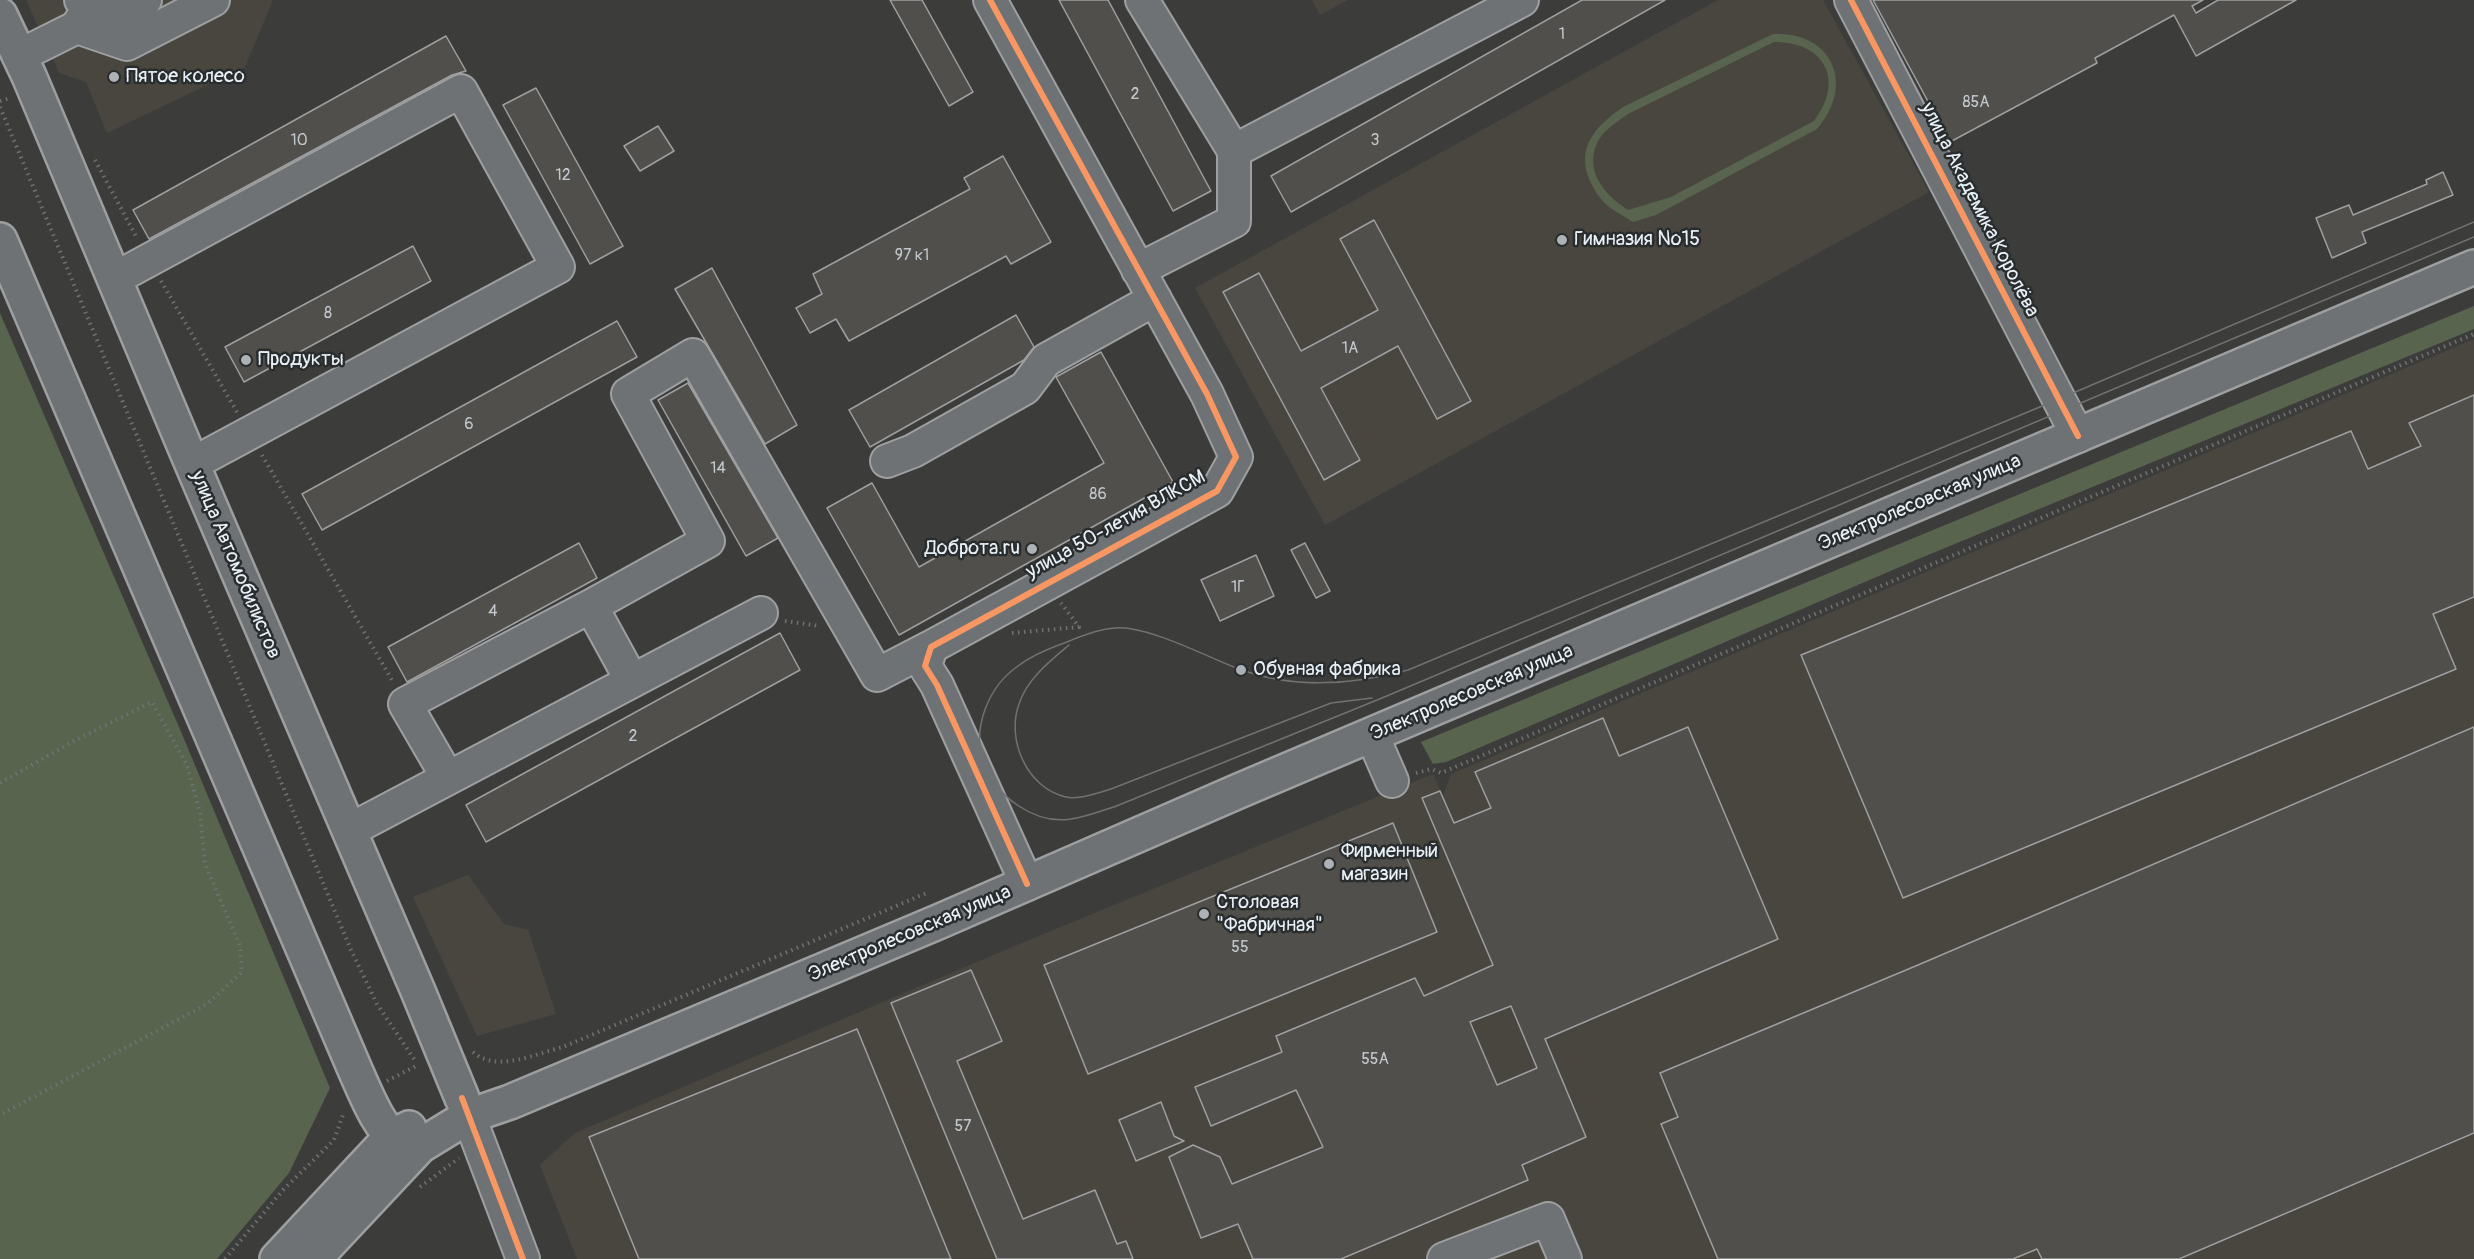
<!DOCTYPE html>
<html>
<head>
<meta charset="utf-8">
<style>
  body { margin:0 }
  canvas { display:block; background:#3c3c3a }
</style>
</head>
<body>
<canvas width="2474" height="1259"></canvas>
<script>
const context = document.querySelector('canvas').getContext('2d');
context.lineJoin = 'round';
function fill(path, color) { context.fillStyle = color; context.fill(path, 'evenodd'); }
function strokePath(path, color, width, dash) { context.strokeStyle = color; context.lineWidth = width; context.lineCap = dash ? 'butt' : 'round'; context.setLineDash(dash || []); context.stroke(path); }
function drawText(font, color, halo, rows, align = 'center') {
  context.font = font + ' Pangolin,sans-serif'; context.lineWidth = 5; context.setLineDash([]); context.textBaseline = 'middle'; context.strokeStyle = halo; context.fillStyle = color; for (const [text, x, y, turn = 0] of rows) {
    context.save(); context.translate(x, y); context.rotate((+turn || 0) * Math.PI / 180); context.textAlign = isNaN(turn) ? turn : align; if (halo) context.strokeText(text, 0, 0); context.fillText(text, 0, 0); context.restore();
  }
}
fill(new Path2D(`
  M 26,0 L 273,0 L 245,67 L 107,133 L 86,82 L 59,73 Z
  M 1312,0 L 1348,0 L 1320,15 Z
  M 1718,0 L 1823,0 L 1929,192 L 1325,525 L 1195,288 Z
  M 2474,339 L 2474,1259 L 577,1259 L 540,1165 L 575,1133 L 1024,942 L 1433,774 L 1443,796 L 1451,774 Z
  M 468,875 L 504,924 L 528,930 L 556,1014 L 477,1036 L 413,897 Z`), '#48463f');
fill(new Path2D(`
  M 1773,34 C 1832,31 1856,84 1817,129 L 1656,215 L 1633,222 C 1625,217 1616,212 1609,207 C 1599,199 1592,187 1588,176 C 1577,144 1599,124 1623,107 ZM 1774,42 C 1825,42 1845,80 1814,121 L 1671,197 L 1628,210 C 1606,196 1584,172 1597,143 C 1602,131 1617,122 1628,114 Z
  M 2474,306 L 2474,329 L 1916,560 L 1446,762 L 1433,764 L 1421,742 Z
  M 0,313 L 179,727 L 330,1088 L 289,1173 L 217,1259 L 0,1259 Z`), '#59644f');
const building = new Path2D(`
  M 890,0 L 922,0 L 973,92 L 949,106 Z
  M 1059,0 L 1108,0 L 1211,191 L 1173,211 Z
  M 1582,0 L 1665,0 L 1291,212 L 1271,176 Z
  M 1873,0 L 2203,0 L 2192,6 L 2196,13 L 2218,0 L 2296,0 L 2196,56 L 2174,15 L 2095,58 L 2097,63 L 1950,142 Z
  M 446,36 L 466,71 L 452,75 L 149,239 L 133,210 Z
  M 536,88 L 623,246 L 590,264 L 503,105 Z
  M 658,126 L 674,151 L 640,171 L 624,146 Z
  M 1003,156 L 1051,242 L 1011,264 L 1006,256 L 849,341 L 836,319 L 810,333 L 796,308 L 822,294 L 813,274 L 970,189 L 964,178 Z
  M 2443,172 L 2453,195 L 2362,232 L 2366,243 L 2332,258 L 2316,218 L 2349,205 L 2353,215 L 2427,184 L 2426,180 Z
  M 1374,220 L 1471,401 L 1437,419 L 1398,346 L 1321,388 L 1360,460 L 1324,480 L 1223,292 L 1259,273 L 1301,351 L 1378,310 L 1340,239 Z
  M 413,246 L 431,281 L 244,382 L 225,347 Z
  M 712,268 L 797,425 L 765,444 L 675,289 Z
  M 1016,315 L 1034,347 L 1024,360 L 870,447 L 849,410 Z
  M 617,321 L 637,357 L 322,530 L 302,494 Z
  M 1101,352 L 1173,482 L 899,635 L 827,508 L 872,483 L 919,567 L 1104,463 L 1056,377 Z
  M 688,383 L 778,538 L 746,556 L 658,400 Z
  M 2474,395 L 2474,597 L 2433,614 L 2456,669 L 1903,898 L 1801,655 L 2351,431 L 2368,469 L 2421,446 L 2409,423 Z
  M 579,543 L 597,578 L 407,682 L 388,647 Z
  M 1305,543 L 1330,591 L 1316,598 L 1291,550 Z
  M 1256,555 L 1274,596 L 1220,621 L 1201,580 Z
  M 780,633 L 800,670 L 486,842 L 466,805 Z
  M 1603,718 L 1619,756 L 1688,727 L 1778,939 L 1545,1039 L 1586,1137 L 1522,1165 L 1528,1180 L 1341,1259 L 1253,1259 L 1238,1224 L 1201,1238 L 1169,1157 L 1193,1145 L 1220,1157 L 1232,1184 L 1323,1147 L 1296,1090 L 1211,1126 L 1195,1087 L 1282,1052 L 1276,1036 L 1415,978 L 1424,996 L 1493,965 L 1422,798 L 1440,791 L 1454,823 L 1491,808 L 1475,772 ZM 1511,1006 L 1537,1068 L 1497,1085 L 1470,1022 Z
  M 2474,727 L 2474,1133 L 2179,1259 L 2042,1259 L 2037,1249 L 2013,1259 L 1718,1259 L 1661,1124 L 1678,1117 L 1660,1073 L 1918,965 Z
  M 1393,823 L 1437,932 L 1088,1074 L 1044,965 Z
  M 971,970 L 1002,1041 L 957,1061 L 1023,1219 L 1095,1190 L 1117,1244 L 1126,1241 L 1133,1259 L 997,1259 L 891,1003 Z
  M 857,1029 L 951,1259 L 639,1259 L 589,1137 Z
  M 1161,1102 L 1174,1136 L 1184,1141 L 1136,1161 L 1119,1120 Z`);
fill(building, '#514f4b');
strokePath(building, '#9d9fa0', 1.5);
const minor = new Path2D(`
  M 81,0 C 103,22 121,13 145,0
  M 990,0 L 1207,394 L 1236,457 L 1217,491 L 931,647 L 925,666 L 937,685 L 1027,884
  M 1142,0 L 1234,151
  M 1851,0 L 2078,436
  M 77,27 L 127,44 L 213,0
  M 19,56 L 77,27 L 93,0
  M 1138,270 L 1234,221 L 1234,151 L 1522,0
  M 114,279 L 461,91 L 558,267 L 192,464
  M 887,461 L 913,451 L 1025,388 L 1046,360 L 1155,299
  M 632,681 L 591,606 L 708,541 L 628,394 L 693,355 L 877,675 L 931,647
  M 1372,735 L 1392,781
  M 448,778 L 405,704 L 591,606
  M 350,830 L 761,613
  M 462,1098 L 523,1259
  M 1444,1259 L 1548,1219 L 1565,1259`);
const major = new Path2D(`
  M 0,15 L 29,76 L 192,464 L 418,991 L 462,1098
  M 0,240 L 356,1072 C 368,1099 378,1126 401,1146 L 420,1146 L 469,1116 L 510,1102 L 938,922 L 1241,790 L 2474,267
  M 277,1259 L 391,1137 L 409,1128
  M 314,1259 L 420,1146`);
strokePath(minor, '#9d9fa0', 36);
strokePath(major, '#9d9fa0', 38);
strokePath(new Path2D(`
  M 0,101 L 11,98
  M 0,107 L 351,950 L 377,1004 L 416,1062
  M 95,160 L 137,238
  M 161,281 L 237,412
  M 262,455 L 393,682
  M 785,621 L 819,626
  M 1012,633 L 1079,627 L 1061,603
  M 1416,773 L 1431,769 L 1441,773 L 2474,334
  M 0,783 L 74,741 L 152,702 L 187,765 L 200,813 L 205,864 L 240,946 L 242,972 L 207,1004 L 0,1115
  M 473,1052 C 496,1073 535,1054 563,1047 L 929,892
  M 387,1081 L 418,1065
  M 420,1187 L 459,1158
  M 225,1259 L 283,1190 L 334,1140 L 344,1112`), '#707272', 4, [1.5, 4.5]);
strokePath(minor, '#6f7275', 32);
strokePath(major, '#6f7275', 33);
strokePath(new Path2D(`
  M 2474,222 L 2059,399 L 1408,670 C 1353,685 1293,689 1239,669 C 1207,657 1147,625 1115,628 C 1099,629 1081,636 1067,642 C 1050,648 1032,655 1018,666 C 989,686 972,727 983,761 C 993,795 1035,825 1071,819 C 1085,817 1100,811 1114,807 L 1382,698 L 2474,237
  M 1069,645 C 1050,661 1027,679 1019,704 C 1006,740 1027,788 1066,797 C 1079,800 1098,793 1111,789 L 1331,703 L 1372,698`), '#707272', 1.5);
strokePath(new Path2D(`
  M 990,0 L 1207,394 L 1236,457 L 1217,491 L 931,647 L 925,666 L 937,685 L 1027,884
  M 1851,0 L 2078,436
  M 462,1098 L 523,1259`), '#f99763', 6);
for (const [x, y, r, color] of [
  [114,77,6,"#acb2b6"],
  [1562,240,6,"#acb2b6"],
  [246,360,6,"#acb2b6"],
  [1032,549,6,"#acb2b6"],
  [1241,670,6,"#acb2b6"],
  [1329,864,6,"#acb2b6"],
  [1204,914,6,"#acb2b6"]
]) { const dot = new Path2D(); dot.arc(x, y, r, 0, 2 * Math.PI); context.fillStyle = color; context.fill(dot); strokePath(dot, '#2a2d2e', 2); }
drawText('16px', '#c2c8cd', null, [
  ["1",1562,35],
  ["2",1135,95],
  ["85А",1976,103],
  ["10",299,141],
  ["3",1375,141],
  ["12",563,176],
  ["97 к1",912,256],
  ["8",328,314],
  ["1А",1350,349],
  ["6",469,425],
  ["14",718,469],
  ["86",1098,495],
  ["1Г",1238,588],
  ["4",493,612],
  ["2",633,737],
  ["55",1240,948],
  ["55А",1375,1060],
  ["57",963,1127]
]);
drawText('20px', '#e8f1f8', '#2a2d2e', [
  ["Пятое колесо",126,77],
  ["Гимназия №15",1574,240],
  ["Продукты",258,360],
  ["Доброта.ru",1020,549,"right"],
  ["Обувная фабрика",1253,670],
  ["Фирменный",1341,852],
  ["магазин",1341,875],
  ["Столовая",1216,903],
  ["\"Фабричная\"",1216,926]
], 'left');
drawText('20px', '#e8f1f8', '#2a2d2e', [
  ["улица Академика Королёва",1979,210,63],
  ["Электролесовская улица",1920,503,-23],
  ["улица 50-летия ВЛКСМ",1116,525,-29],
  ["улица Автомобилистов",235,565,67],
  ["Электролесовская улица",1472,693,-23],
  ["Электролесовская улица",910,934,-23]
]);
</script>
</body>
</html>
